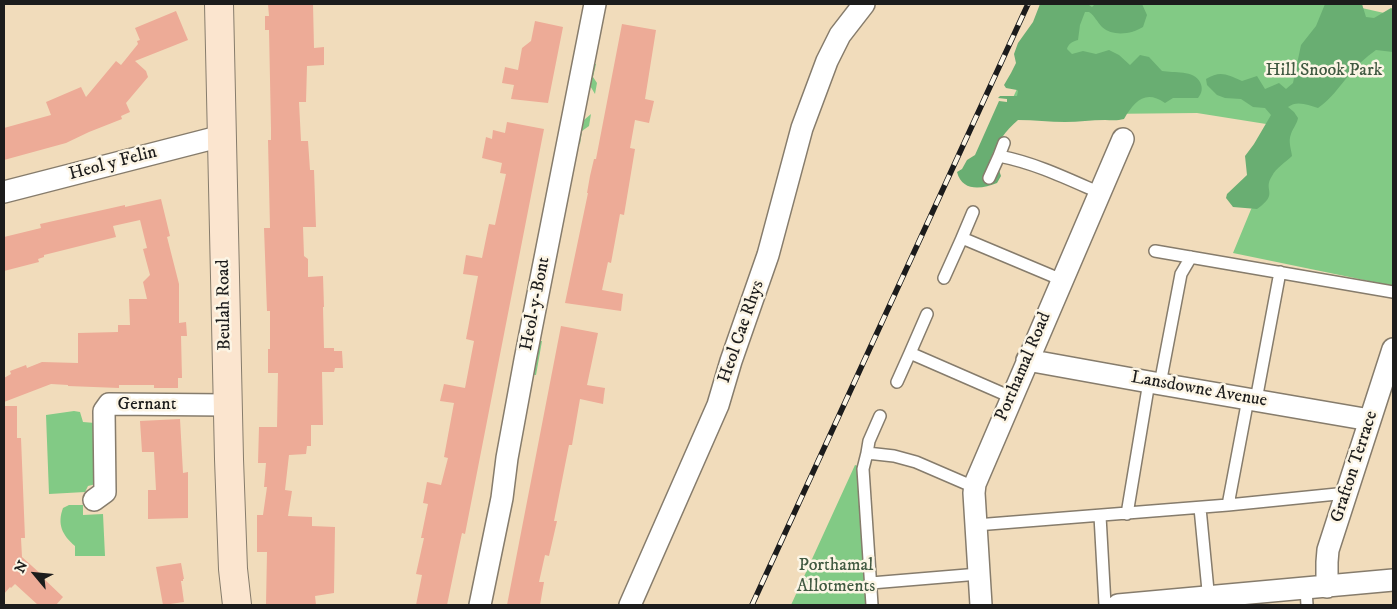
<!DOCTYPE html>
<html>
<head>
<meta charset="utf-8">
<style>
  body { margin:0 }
  #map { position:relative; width:1397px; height:609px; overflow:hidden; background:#f1dcbb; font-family:"IM FELL DW Pica",serif }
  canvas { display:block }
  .frame { position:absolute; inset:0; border:5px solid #1c1c1c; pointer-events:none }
  .north { position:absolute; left:10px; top:549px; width:50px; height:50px; -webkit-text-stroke:4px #fcf5e5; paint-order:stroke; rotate:298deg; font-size:14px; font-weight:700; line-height:20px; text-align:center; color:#1c1c1c }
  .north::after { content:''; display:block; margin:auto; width:18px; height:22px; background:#1c1c1c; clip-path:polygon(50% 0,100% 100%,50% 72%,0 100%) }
</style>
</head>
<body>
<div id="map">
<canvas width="1397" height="609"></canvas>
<div class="frame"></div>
<div class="north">N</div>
</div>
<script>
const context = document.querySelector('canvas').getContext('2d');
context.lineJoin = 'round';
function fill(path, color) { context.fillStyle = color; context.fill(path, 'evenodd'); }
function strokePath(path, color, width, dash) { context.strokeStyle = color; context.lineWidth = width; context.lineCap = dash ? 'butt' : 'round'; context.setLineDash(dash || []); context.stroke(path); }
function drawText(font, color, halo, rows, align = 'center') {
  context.font = font + ' "IM FELL DW Pica",serif'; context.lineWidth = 5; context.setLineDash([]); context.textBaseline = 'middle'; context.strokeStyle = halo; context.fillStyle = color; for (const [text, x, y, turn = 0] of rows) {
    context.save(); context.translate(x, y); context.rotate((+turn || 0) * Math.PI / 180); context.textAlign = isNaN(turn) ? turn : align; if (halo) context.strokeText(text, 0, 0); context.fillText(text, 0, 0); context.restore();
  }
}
fill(new Path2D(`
  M 1056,4 L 1344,4 L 1393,15 L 1393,286 L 1233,253 L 1285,127 L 1197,113 L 1005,115 Z
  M 589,63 L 596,64 L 593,77 L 597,83 L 595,94 L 586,79 Z
  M 591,114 L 589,126 L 582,131 L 580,144 L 574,143 L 577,126 Z
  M 536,341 L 542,341 L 536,375 L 530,374 Z
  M 74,411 L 80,412 L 83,422 L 95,423 L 96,484 L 88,486 L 85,492 L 49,494 L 46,415 Z
  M 855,465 L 858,466 L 861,492 L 867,605 L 791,605 Z
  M 69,505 L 83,505 L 83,515 L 103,514 L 105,556 L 75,556 L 75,546 C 62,535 57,524 63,508 Z`), '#82ca85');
fill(new Path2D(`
  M 1040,4 L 1089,4 L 1089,5 L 1092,7 L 1095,4 L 1142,4 L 1147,15 L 1143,27 C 1132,34 1113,37 1102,27 C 1097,22 1095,16 1089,12 L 1085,12 L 1080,25 L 1078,40 C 1073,41 1068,44 1067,49 L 1072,54 L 1083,51 L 1096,54 L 1109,50 L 1119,55 L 1130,65 L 1140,55 L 1149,57 L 1162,71 C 1174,73 1194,70 1200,82 C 1203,88 1202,93 1198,98 L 1173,98 L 1165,103 C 1145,89 1134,102 1124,119 C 1117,121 1111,120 1105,120 C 1091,120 1079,122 1065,122 C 1050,122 1034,120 1018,120 C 1005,131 997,143 990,160 L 997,164 L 1001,176 L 997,183 C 982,189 962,192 957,172 L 962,169 L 967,160 L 975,155 L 999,101 L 1007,102 L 1007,99 L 998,98 L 1000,96 L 1017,96 L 1018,91 L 1017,90 L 1006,88 L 1004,85 L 1011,73 L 1016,63 L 1014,54 L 1018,43 L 1033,22 Z
  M 1325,4 L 1362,4 L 1366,17 L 1374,18 L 1391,8 L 1393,9 L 1393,52 L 1376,50 C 1366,57 1357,65 1349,75 C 1339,87 1331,99 1318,108 C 1308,105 1297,100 1288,107 L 1294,112 L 1298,118 C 1297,124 1293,128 1291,134 C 1288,141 1291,149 1292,156 C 1286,162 1276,168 1272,176 C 1262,191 1280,193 1257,209 L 1233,207 L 1226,198 L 1227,194 L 1247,175 L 1245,156 L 1254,144 L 1271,115 L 1265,108 L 1253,107 L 1241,99 L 1225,98 L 1217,95 L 1207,85 L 1206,79 C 1221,70 1227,75 1242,81 L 1257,76 L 1265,89 L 1279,83 L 1286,89 L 1293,83 L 1301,45 L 1316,26 Z`), '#69ae72');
fill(new Path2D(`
  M 268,4 L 313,4 L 314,48 L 324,47 L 324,65 L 307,66 L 306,102 L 299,102 L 301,141 L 308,141 L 310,170 L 314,170 L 316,227 L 303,227 L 304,256 L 308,259 L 308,277 L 323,276 L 324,307 L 323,307 L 324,348 L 334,348 L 334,351 L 342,351 L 343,368 L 335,368 L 334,372 L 322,372 L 323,425 L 311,425 L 311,446 L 307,446 L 306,454 L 289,455 L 285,490 L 292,491 L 288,516 L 312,517 L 312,526 L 335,527 L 334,593 L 315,596 L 316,605 L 266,605 L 267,552 L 257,552 L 257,515 L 263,515 L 267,487 L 264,487 L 266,463 L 258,463 L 259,427 L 277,427 L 278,373 L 268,373 L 268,349 L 270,349 L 270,311 L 267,311 L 264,228 L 270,228 L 268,140 L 271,140 L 271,129 L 269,30 L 265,30 L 265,16 L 269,16 Z
  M 176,11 L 188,40 L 135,61 L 146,71 L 148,77 L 126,103 L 130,112 L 121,116 L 122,119 L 89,132 L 66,143 L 4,160 L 4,128 L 51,115 L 46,102 L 81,87 L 86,97 L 116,61 L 121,65 L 138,44 L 137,41 L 140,40 L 135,28 Z
  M 535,21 L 563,27 L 548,103 L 511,99 L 514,85 L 502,83 L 505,67 L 518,70 L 522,48 L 531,41 Z
  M 622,24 L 656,30 L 645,99 L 654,101 L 649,123 L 635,120 L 630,148 L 635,149 L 624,215 L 620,214 L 611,263 L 608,262 L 602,290 L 623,294 L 621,311 L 565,303 L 588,193 L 587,193 L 590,176 L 594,159 L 596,159 Z
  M 507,122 L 544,129 L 465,534 L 462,533 L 459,547 L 447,605 L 416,605 L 422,575 L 416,574 L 424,538 L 421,538 L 428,504 L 423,503 L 427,482 L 441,485 L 448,458 L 444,457 L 454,403 L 440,401 L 444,384 L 465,388 L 474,341 L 466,339 L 478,276 L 463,274 L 466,255 L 482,258 L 489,224 L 495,225 L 506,174 L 500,173 L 502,163 L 482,158 L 486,137 L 492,139 L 493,130 L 505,133 Z
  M 161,199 L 170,236 L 167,237 L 179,284 L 179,323 L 186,322 L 187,336 L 181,336 L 182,378 L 178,378 L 178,388 L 154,388 L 154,385 L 119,385 L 119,388 L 68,386 L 68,385 L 51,384 L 4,402 L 4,378 L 11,374 L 10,371 L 26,365 L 27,368 L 42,362 L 78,363 L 78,333 L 118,332 L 118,325 L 130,325 L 129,299 L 147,299 L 143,282 L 150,275 L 143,249 L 147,248 L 140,220 L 113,226 L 116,237 L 44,255 L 44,257 L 38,259 L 39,262 L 4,271 L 4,237 L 41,228 L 40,224 L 125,205 L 125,207 Z
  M 561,326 L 598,333 L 587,385 L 605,388 L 604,395 L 603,404 L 580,399 L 572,445 L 569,445 L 554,521 L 557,521 L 549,556 L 545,555 L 539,582 L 544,582 L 540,605 L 507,605 Z
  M 4,406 L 17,406 L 17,438 L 21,438 L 25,538 L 21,538 L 22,557 L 43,576 L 42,577 L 63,597 L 56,605 L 38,605 L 15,584 L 11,588 L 10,587 L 4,594 Z
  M 180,419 L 183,473 L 188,472 L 188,518 L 148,519 L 148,490 L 156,490 L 154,452 L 142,452 L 140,421 Z
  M 181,563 L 184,579 L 183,579 L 183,581 L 181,581 L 184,602 L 163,605 L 156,567 Z`), '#edab97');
const lane = new Path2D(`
  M 999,156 L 1004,143
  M 989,178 L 999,156 C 1035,163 1066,178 1100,193
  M 962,238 L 973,212
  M 1155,251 L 1393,292
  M 944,278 L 962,238 L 1062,280
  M 910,353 L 927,314
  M 897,382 L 910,353 L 1011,397
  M 1160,384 L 1181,274 L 1191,257
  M 1256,400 L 1280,272
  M 867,453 L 869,441 L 880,416
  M 1228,505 L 1248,399
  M 1200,508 L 1209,601
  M 1127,514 L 1149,382
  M 1100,516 L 1105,605
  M 976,525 L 1228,505 L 1347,493
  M 871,583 L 979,574
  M 1306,589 L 1307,605
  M 872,605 L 863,469 L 867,453 L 894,456 L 916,462 L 974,487`);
const street = new Path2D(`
  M 4,192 L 222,136
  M 1027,360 L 1149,382 L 1370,420
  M 94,500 L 105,492 L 104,411 L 109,404 L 227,405
  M 1327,587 L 1327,562 L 1328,550 L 1393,349
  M 480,605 L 502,498 L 507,458 L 525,360 L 595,4
  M 630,605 L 718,405 L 731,361 L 768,255 L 802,128 L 827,61 L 840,35 L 864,4
  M 981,605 L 974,493 L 975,484 L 1123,139
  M 1118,605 L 1393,580`);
const secondary = new Path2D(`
  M 219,4 L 229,459 L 233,569 L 237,605`);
strokePath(lane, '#867c6c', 14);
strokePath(street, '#867c6c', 24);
strokePath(secondary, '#867c6c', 30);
strokePath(lane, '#fff', 11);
strokePath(street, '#fff', 21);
strokePath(secondary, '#fbe5cf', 28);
const rail = new Path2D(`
  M 752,605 L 1028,4`);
strokePath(rail, '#1c1c1c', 5.5);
strokePath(rail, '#fcf5e5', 4, [11]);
drawText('18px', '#405941', '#fcf5e5', [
  ["Hill Snook Park",1324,71],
  ["Porthamal",836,566],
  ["Allotments",836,587]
]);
drawText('18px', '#1c1c1c', '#fcf5e5', [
  ["Heol y Felin",113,164,-15],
  ["Heol-y-Bont",536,304,-79],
  ["Beulah Road",225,305,-91],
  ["Heol Cae Rhys",742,332,-71],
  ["Porthamal Road",1024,367,-67],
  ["Lansdowne Avenue",1199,390,10],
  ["Gernant",147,405],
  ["Grafton Terrace",1355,467,-72]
]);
</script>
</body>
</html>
